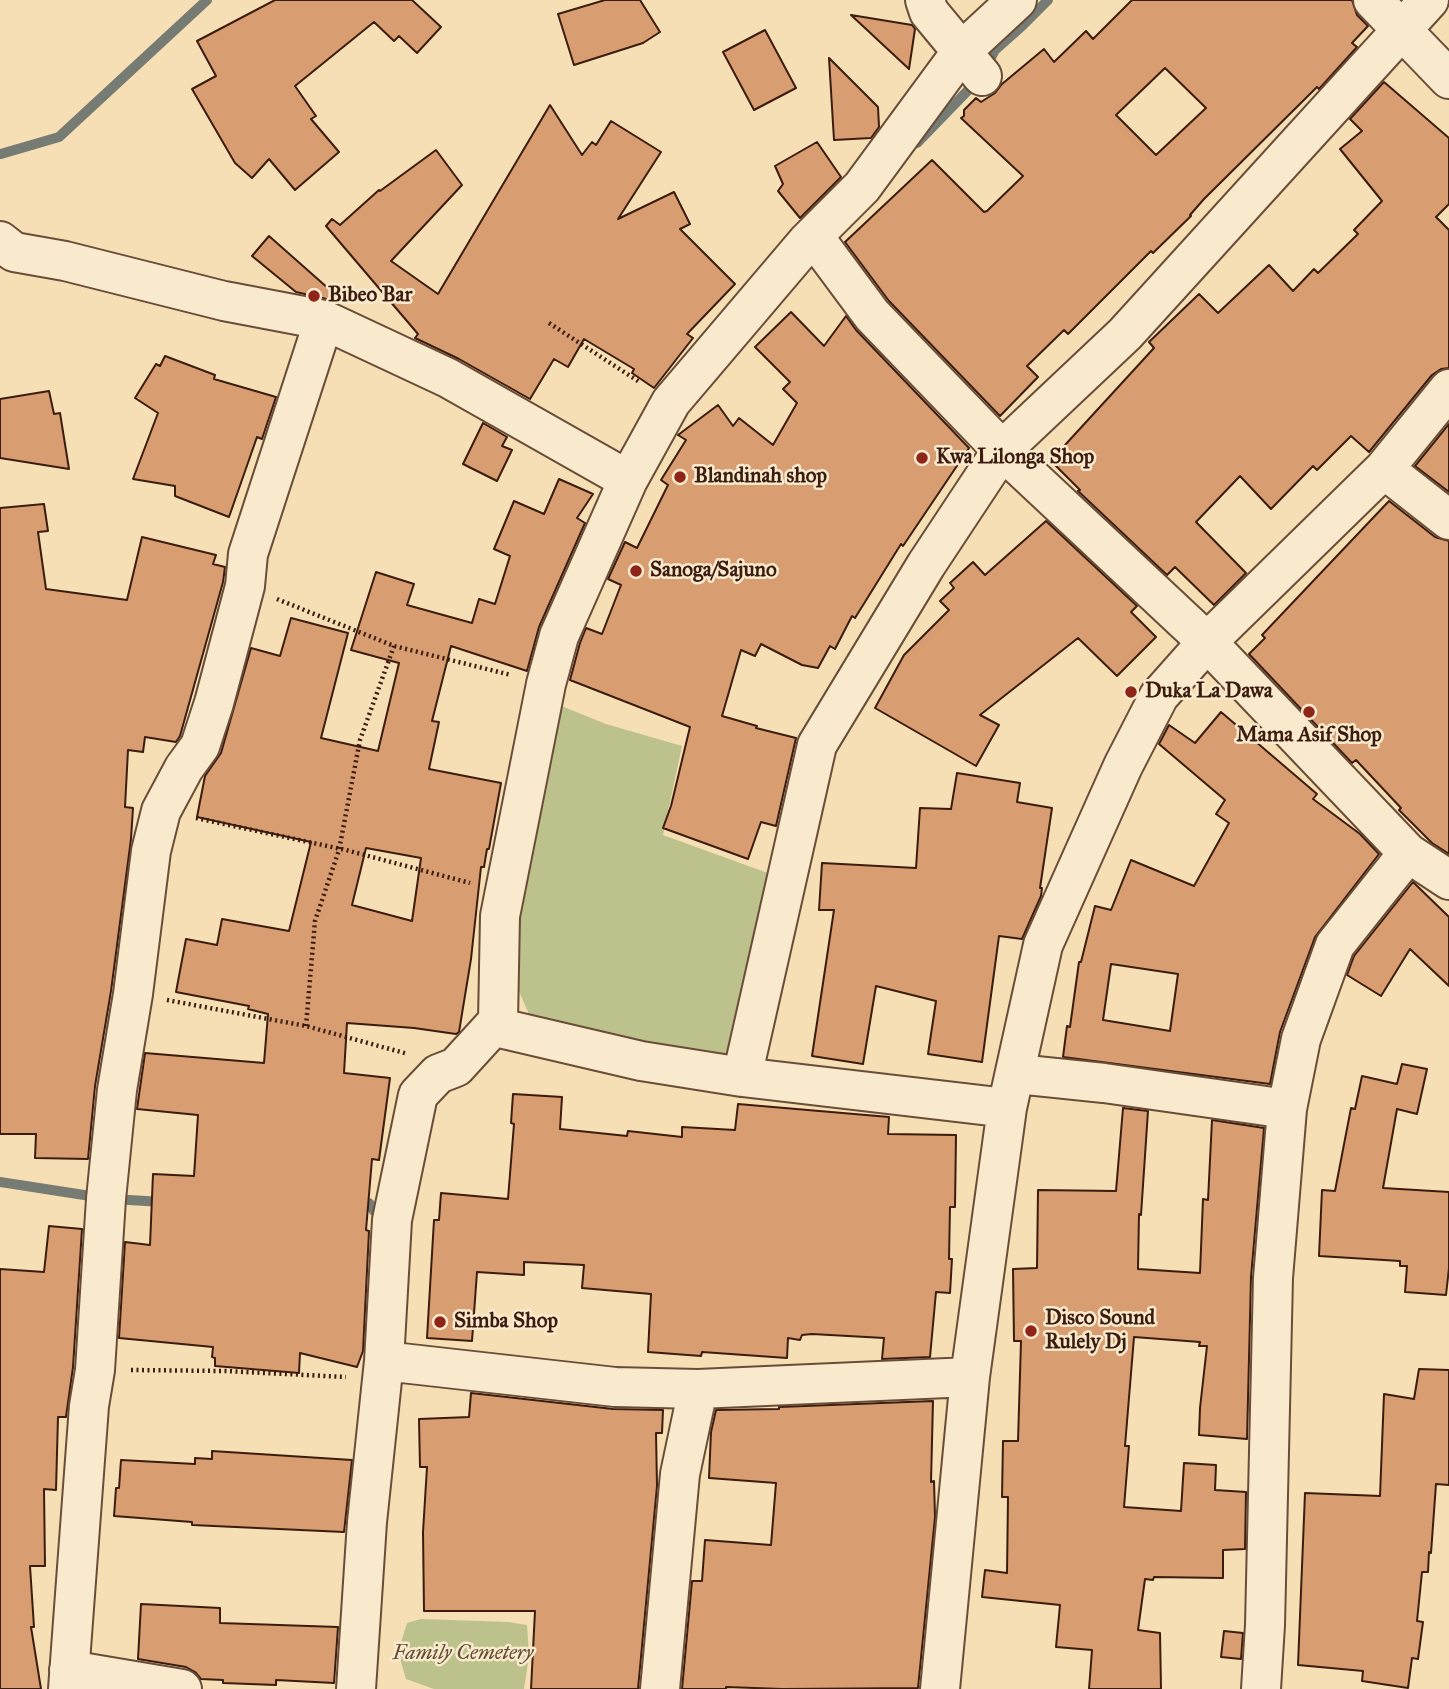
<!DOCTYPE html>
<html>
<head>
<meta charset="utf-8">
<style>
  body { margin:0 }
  canvas { display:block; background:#f6dfb4 }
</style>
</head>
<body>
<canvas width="1449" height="1689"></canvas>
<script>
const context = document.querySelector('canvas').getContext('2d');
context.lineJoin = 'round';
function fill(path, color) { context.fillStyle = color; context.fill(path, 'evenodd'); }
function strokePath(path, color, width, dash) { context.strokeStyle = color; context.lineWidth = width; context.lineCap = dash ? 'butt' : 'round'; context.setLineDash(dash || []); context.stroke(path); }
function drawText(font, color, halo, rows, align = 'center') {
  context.font = font + ' "IM FELL Great Primer",serif'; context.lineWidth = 5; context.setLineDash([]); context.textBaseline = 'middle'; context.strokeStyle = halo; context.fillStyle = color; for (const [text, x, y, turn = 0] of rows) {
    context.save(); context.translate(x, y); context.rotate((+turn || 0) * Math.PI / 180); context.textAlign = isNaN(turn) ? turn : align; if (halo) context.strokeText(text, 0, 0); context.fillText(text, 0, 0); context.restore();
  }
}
fill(new Path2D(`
  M 559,705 L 606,724 L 682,746 L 663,835 L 776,876 L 740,1060 L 541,1042 L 518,989 L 514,928 Z
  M 421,1619 L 508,1622 L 527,1625 L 529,1656 L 524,1689 L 434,1689 L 406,1679 L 398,1652 L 407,1623 Z`), '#bdc18c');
strokePath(new Path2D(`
  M 985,69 L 995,50 L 1022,26 L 1048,0
  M 917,143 L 977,81
  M 1,154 L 59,137 L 207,0
  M 0,1182 L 97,1197
  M 112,1199 L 163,1202
  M 355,1202 L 369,1203 L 374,1211`), '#767b73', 10);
const building = new Path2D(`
  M 275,0 L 412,0 L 441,27 L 417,53 L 399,36 L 394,41 L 374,22 L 295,86 L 316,116 L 311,119 L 339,152 L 295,190 L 269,159 L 252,178 L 235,163 L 192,89 L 216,76 L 197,41 Z
  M 605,0 L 640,0 L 660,32 L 643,43 L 574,65 L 558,14 Z
  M 1132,0 L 1352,0 L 1357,15 L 1368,26 L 1352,43 L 1357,47 L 1319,89 L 1317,87 L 1204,199 L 1190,215 L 1191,216 L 1153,253 L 1151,251 L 1068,334 L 1064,330 L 1027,366 L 1038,377 L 1000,416 L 889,301 L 845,242 L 932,160 L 984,212 L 987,211 L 1023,176 L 961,118 L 964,116 L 964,110 L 976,98 L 981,102 L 995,93 L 1002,84 L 1044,49 L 1054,62 L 1086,31 L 1093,39 ZM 1165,68 L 1206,108 L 1156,155 L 1116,115 Z
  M 851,15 L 912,25 L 915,29 L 909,69 Z
  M 765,30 L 796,88 L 754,110 L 723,52 Z
  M 829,58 L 878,107 L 879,127 L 871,138 L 834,140 Z
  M 1384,82 L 1449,138 L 1449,204 L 1436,217 L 1449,230 L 1449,368 L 1441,369 L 1432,375 L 1369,452 L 1351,436 L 1317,470 L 1313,466 L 1271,509 L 1240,476 L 1196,522 L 1246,573 L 1214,605 L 1175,567 L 1167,575 L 1078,491 L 1080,490 L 1053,463 L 1067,448 L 1065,445 L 1154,348 L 1149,342 L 1199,294 L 1218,313 L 1269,265 L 1293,291 L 1314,269 L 1318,273 L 1358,234 L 1354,230 L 1382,201 L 1340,149 L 1362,131 L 1350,119 Z
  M 550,105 L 582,155 L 592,142 L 596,145 L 611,121 L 661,152 L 618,219 L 674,192 L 690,224 L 680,229 L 735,284 L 687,334 L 693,338 L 654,388 L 632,373 L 634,369 L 584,339 L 568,367 L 554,359 L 530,399 L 459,359 L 415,338 L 418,334 L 326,226 L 332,219 L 340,225 L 379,190 L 380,191 L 436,150 L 462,185 L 391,261 L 438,294 Z
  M 817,142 L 841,177 L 800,218 L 778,191 L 783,184 L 775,166 Z
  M 269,236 L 338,297 L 335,301 L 296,292 L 252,256 Z
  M 791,312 L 824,346 L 846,316 L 856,330 L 969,448 L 903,546 L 901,544 L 855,618 L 852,616 L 835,649 L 830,646 L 818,668 L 802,665 L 761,644 L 755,656 L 741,650 L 722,716 L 757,726 L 756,728 L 796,738 L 776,826 L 761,822 L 748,859 L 663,828 L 671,806 L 690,727 L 570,680 L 580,643 L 586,628 L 602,634 L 621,585 L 608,579 L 625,542 L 637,548 L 668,485 L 661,480 L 686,440 L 678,435 L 718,405 L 733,426 L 739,418 L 773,445 L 797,403 L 783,389 L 790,382 L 755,347 Z
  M 165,356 L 215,375 L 214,379 L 276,397 L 262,439 L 257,437 L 229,517 L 175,496 L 175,486 L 133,479 L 158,413 L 135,398 L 156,364 L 160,366 Z
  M 49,391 L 54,414 L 60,413 L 69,469 L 0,458 L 0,399 Z
  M 483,423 L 507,437 L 502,446 L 512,450 L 497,481 L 463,464 Z
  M 1449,424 L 1449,492 L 1415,466 Z
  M 559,479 L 593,494 L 577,518 L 585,523 L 539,627 L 527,671 L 451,646 L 432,721 L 439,722 L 429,769 L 501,783 L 489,849 L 487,849 L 484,867 L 481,867 L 471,959 L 459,1032 L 456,1034 L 414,1028 L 347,1023 L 344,1073 L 390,1078 L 379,1160 L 372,1159 L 366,1230 L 369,1231 L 363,1351 L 357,1367 L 300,1353 L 299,1373 L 215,1366 L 215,1358 L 212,1357 L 213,1347 L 119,1338 L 125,1242 L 150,1245 L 153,1174 L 194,1176 L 198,1115 L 137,1109 L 145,1053 L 264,1063 L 268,1014 L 248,1009 L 249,1006 L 176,992 L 186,939 L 217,945 L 222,919 L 289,931 L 311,842 L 197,817 L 205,776 L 221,753 L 251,648 L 280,656 L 291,618 L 348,633 L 321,738 L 378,751 L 399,663 L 351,650 L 376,572 L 414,584 L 407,605 L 472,623 L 479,599 L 495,604 L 510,556 L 494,549 L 514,501 L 544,514 ZM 366,848 L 421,858 L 412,921 L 352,905 Z
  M 1389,501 L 1435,537 L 1449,541 L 1449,854 L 1432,843 L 1399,810 L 1401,808 L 1356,760 L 1352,763 L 1249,654 L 1265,638 L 1262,635 Z
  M 44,504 L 48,531 L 38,532 L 46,589 L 127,600 L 142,537 L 216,555 L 213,564 L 225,567 L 223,582 L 180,736 L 176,742 L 145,737 L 143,752 L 128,750 L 125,807 L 133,808 L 131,839 L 111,991 L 95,1086 L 88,1159 L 35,1158 L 36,1134 L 0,1134 L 0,508 Z
  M 1046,521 L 1137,606 L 1131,612 L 1156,637 L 1117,676 L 1078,638 L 980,715 L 999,725 L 976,766 L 875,708 L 904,655 L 949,610 L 940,601 L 954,588 L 950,583 L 973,562 L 985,575 Z
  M 1221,712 L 1317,794 L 1313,799 L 1360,834 L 1379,854 L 1315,937 L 1280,1032 L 1270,1084 L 1063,1057 L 1067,1026 L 1070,1027 L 1079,962 L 1081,962 L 1095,906 L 1111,910 L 1131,860 L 1194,886 L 1229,823 L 1216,814 L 1225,800 L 1159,744 L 1169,725 L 1195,743 ZM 1111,964 L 1178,974 L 1170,1031 L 1103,1020 Z
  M 957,773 L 1020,783 L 1017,802 L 1052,808 L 1040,888 L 1042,888 L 1041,896 L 1022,939 L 999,936 L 982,1062 L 928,1054 L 936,1001 L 876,986 L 863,1064 L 812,1056 L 834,910 L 819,910 L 822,863 L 916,868 L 920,808 L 951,809 Z
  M 1413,882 L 1449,917 L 1449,986 L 1410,949 L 1381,996 L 1347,975 L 1354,956 Z
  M 1402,1064 L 1427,1069 L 1417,1114 L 1397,1109 L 1383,1188 L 1449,1192 L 1449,1268 L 1446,1295 L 1405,1292 L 1407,1266 L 1400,1266 L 1400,1261 L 1319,1256 L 1322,1190 L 1335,1191 L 1351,1108 L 1355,1109 L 1362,1076 L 1397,1084 Z
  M 513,1094 L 562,1097 L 560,1129 L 627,1136 L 628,1131 L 682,1137 L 682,1127 L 735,1130 L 738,1104 L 889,1117 L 888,1134 L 956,1135 L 955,1207 L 950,1207 L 949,1259 L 952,1259 L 950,1293 L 936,1292 L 930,1357 L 882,1359 L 884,1338 L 812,1334 L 802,1335 L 800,1340 L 788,1338 L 787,1358 L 702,1352 L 701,1356 L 648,1352 L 651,1294 L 582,1288 L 584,1265 L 524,1262 L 524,1275 L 477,1272 L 472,1341 L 427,1338 L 434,1220 L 439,1220 L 441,1193 L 508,1199 L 514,1124 L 511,1123 Z
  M 1123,1108 L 1148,1111 L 1141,1215 L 1139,1214 L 1138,1269 L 1200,1273 L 1203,1199 L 1208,1200 L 1212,1120 L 1264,1128 L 1251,1277 L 1247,1439 L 1199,1435 L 1200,1408 L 1207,1346 L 1199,1346 L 1200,1342 L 1134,1337 L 1125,1446 L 1129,1446 L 1124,1507 L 1181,1511 L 1184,1463 L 1216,1465 L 1215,1490 L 1246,1492 L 1245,1549 L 1223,1550 L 1223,1578 L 1154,1577 L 1153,1580 L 1145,1579 L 1138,1630 L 1160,1633 L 1161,1689 L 1089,1689 L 1092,1650 L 1056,1647 L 1060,1605 L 982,1597 L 985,1570 L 1007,1573 L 1008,1497 L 1002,1497 L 1003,1441 L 1018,1441 L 1021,1341 L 1014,1341 L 1013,1269 L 1037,1268 L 1038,1190 L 1116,1191 Z
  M 49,1226 L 82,1229 L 73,1367 L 66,1417 L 58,1417 L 56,1490 L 44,1489 L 45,1566 L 30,1566 L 34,1627 L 31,1627 L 41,1689 L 0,1689 L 0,1269 L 44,1272 Z
  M 1419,1369 L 1449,1370 L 1449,1485 L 1436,1484 L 1431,1553 L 1429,1552 L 1428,1572 L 1422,1572 L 1417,1621 L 1423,1622 L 1418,1659 L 1412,1658 L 1408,1688 L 1362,1681 L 1363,1671 L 1298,1665 L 1305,1493 L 1380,1496 L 1384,1394 L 1414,1399 Z
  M 471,1393 L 613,1409 L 663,1410 L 662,1433 L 656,1433 L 657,1486 L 638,1689 L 531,1689 L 535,1611 L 424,1611 L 423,1532 L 427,1467 L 420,1467 L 419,1419 L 469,1417 Z
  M 933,1401 L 931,1482 L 934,1481 L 935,1517 L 918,1688 L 782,1689 L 726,1687 L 726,1689 L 682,1689 L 692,1581 L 702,1581 L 705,1540 L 771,1545 L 776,1483 L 709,1478 L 711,1432 L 716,1410 L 779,1409 L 779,1407 Z
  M 212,1451 L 352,1460 L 344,1532 L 192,1525 L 192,1522 L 114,1516 L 116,1488 L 119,1488 L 121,1460 L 195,1464 L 195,1458 L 212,1459 Z
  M 141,1604 L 220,1608 L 220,1623 L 338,1627 L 334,1683 L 276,1680 L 276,1685 L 223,1683 L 223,1680 L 201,1679 L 195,1672 L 186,1667 L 138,1659 Z
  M 1224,1631 L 1243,1633 L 1241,1659 L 1221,1657 Z`);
fill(building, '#d89e72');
strokePath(building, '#3b1c0f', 2);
const minor = new Path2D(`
  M 925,0 L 929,12 L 982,76
  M 1373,0 L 1449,79
  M 0,241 L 14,252 L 65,261 L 224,301 L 324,320 L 448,378 L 628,480
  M 807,242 L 820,245 L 872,315 L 1002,450 L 1207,642 L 1408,853 L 1449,880
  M 1384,469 L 1449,520
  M 498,1021 L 504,1029 L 641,1061 L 742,1077 L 1007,1108
  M 1017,1074 L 1104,1083 L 1287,1109
  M 742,1077 L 817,745 L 926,565 L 1002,450 L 1125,334 L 1429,0
  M 384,1361 L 615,1387 L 698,1389 L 970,1377
  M 69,1670 L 182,1689
  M 68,1689 L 89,1406 L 95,1370 L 106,1199 L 117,1090 L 133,994 L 151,851 L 161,811 L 184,768 L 200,746 L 214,703 L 245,586 L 248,554 L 324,320
  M 356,1689 L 367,1522 L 384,1361 L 392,1220 L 418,1095 L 438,1074 L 456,1067 L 498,1021 L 500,916 L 546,684 L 559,636 L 628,480 L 671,402 L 807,242 L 862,187 L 962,51 L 1017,0
  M 660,1689 L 680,1474 L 698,1389
  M 940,1689 L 970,1377 L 1007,1108 L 1043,945 L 1123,766 L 1159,696 L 1207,642 L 1384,469 L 1449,389
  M 1261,1689 L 1265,1625 L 1273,1278 L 1287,1109 L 1301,1039 L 1335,945 L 1408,853`);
strokePath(minor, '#6a4d38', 42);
strokePath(new Path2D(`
  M 549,323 L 641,383
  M 277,599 L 394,646 L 511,675
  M 196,818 L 346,850 L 470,883
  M 167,1000 L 306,1026 L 408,1054
  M 306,1026 L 315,921 L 339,850 L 360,740 L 394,646
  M 131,1370 L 225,1371 L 346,1377`), '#3b1c0f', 4.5, [2, 3.5]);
strokePath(minor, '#f9eace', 38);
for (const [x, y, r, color] of [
  [314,296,7,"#8f2418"],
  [922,458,7,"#8f2418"],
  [680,477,7,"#8f2418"],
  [636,571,7,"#8f2418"],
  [1131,692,7,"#8f2418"],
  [1309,712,7,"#8f2418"],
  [440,1322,7,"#8f2418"],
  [1031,1331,7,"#8f2418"]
]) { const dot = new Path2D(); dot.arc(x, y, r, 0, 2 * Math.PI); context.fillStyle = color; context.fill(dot); strokePath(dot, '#f9eace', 2.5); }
drawText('bold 21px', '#3b1c0f', '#f9eace', [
  ["Bibeo Bar",328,296],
  ["Kwa Lilonga Shop",936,458],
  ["Blandinah shop",694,477],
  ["Sanoga/Sajuno",650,571],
  ["Duka La Dawa",1145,692],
  ["Mama Asif Shop",1309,736,"center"],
  ["Disco Sound",1045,1319],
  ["Rulely Dj",1045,1343],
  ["Simba Shop",454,1322]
], 'left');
drawText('italic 21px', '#624e34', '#f9eace', [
  ["Family Cemetery",463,1654]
]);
</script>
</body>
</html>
